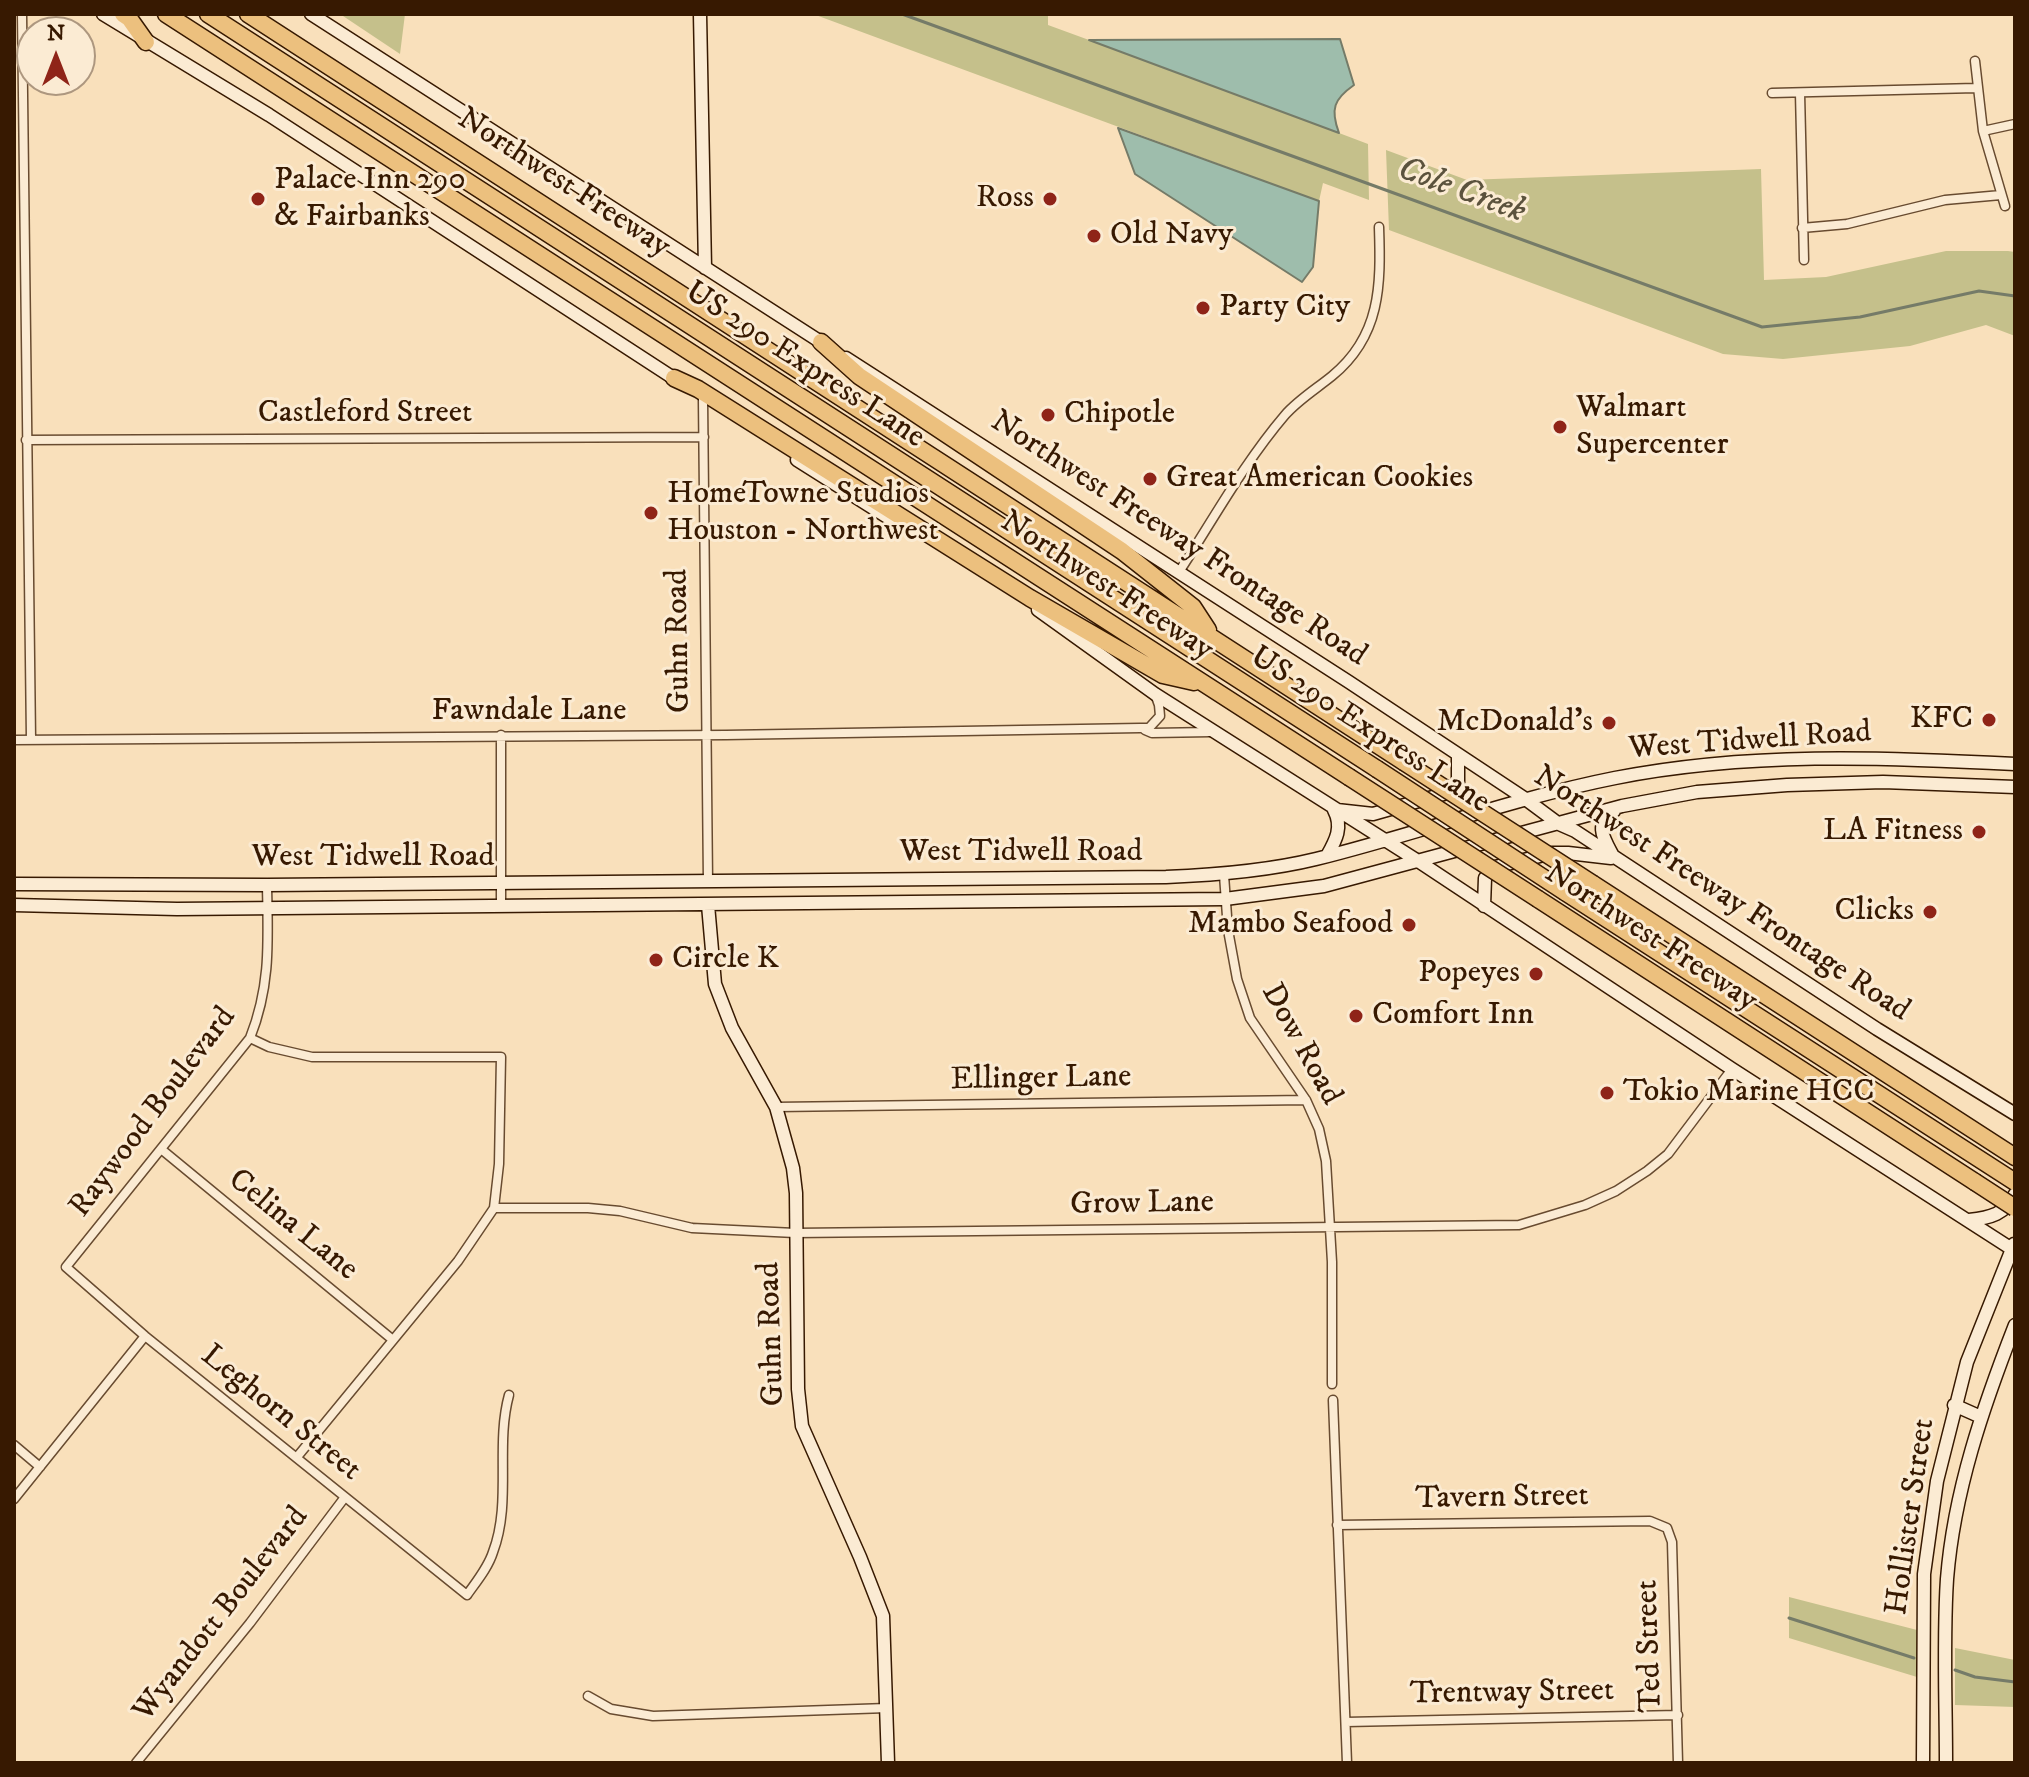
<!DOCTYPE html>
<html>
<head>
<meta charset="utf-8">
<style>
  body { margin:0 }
  #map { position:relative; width:2029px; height:1777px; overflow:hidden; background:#f9e0bb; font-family:"IM FELL DW Pica",serif }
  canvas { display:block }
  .frame { position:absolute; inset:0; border:16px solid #371901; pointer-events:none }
  .north { position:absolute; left:16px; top:16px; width:80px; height:80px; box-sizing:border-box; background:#fbebd3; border:2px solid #ad977f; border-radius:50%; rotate:0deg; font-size:22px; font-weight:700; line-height:32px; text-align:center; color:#371901 }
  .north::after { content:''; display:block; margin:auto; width:28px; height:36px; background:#8f2418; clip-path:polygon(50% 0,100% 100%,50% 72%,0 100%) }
</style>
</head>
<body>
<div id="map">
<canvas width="2029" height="1777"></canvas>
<div class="frame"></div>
<div class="north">N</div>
</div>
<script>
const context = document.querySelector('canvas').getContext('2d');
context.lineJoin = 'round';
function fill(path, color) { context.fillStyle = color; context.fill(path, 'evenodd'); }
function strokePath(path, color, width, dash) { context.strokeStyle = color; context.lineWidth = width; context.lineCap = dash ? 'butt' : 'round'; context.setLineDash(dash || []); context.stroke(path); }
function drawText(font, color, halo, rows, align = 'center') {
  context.font = font + ' "IM FELL DW Pica",serif'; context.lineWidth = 6; context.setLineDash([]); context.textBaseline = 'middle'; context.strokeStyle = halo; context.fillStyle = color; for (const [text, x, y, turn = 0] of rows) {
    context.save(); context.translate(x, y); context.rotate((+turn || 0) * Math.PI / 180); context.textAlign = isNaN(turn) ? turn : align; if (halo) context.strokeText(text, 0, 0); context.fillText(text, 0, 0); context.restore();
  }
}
fill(new Path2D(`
  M 340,14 L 405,14 L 400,54 Z
  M 813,14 L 1048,14 L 1048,25 L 1089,40 L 1340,39 L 1354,85 C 1335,99 1330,109 1339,133 L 1368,144 L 1369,200 L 1323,183 L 1319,201 Z
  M 1386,150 L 1467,180 L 1761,169 L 1764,280 L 1826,277 L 1946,251 L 2008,251 L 2015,252 L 2015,336 L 1986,325 L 1910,346 L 1783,359 L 1723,354 L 1389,230 Z
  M 1789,1597 L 1917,1630 L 1917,1677 L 1789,1638 Z
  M 1955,1648 L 2015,1660 L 2015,1707 L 1955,1705 Z`), '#c5c08b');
const water = new Path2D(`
  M 1340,39 L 1354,85 C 1334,99 1330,109 1339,133 L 1089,40 Z
  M 1118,128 L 1319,201 L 1313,267 L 1302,282 L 1135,174 Z`);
fill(water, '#9ebdac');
strokePath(water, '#757b68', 2);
strokePath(new Path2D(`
  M 902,14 L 1762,327 L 1860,317 L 1979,291 L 2015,296
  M 1789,1618 L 1914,1658
  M 1955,1670 L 1975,1677 L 2015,1682`), '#757b68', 3);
const street = new Path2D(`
  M 22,14 L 31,739
  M 1975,61 L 1983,131 L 2005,206
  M 1772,93 L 1976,88
  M 1800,93 L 1804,260
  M 1983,131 L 2015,124
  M 1802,228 L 1847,224 L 1945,200 L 2001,195
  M 703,399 L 708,882
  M 26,440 L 704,437
  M 1179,572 C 1213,520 1244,463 1285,415 C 1298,400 1316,389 1332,376 C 1381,336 1381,285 1379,227
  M 1145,730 L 1152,733 L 1211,732
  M 501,735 L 501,906
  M 14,740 L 726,735 L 1140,728 L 1149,728 L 1160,716 L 1159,705 L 1155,694
  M 1224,875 L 1228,930 L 1237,979 L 1250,1018 L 1306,1100 L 1319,1129 L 1326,1161 L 1332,1262 L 1332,1384
  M 267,885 C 268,941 271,985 250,1038 L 66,1267 L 145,1336 L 467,1595 C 476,1582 488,1568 493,1552 C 512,1502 495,1446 509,1395
  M 250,1038 L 269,1047 L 312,1057 L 501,1057 L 499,1164 L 494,1208 L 458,1261 L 297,1457
  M 776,1107 L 1306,1100
  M 161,1149 L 393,1340
  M 494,1208 L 588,1208 L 620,1211 L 692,1228 L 795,1233 L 1519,1225 L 1585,1205 L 1616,1191 L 1647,1171 L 1668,1154 L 1732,1069
  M 1333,1400 L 1347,1763
  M 14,1445 L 40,1467
  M 14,1499 L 145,1336
  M 1337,1525 L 1650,1521 L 1667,1528 L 1672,1542 L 1678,1763
  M 588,1696 L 611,1709 L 653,1716 L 887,1708
  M 1346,1722 L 1678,1715
  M 136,1763 L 250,1623 L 345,1497`);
const secondary = new Path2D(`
  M 103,14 L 269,115 L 678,381
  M 311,14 L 827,346
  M 700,14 L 705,268
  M 846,358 L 1349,682 L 1524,798 L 1559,824 L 1575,831 L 1877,1029 L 2015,1114
  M 797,460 L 903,527
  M 1038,610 L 1155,694 L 1418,861 L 1732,1069 L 2015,1251
  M 1337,810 L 1373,814 L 1447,793 L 1458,784 L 1458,756
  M 1327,856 C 1336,840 1343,827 1334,810
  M 1613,856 C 1603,837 1594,825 1614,811
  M 14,884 L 267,885 L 1166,877 C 1216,875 1267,871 1316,859 C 1417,834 1514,798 1615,778 C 1747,752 1882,757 2015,764
  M 14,905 L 177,909 L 1225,899 L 1324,886 L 1622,806 L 1697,792 L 1787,785 L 1883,782 L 2015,787
  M 708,905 L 715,984 L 732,1028 L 776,1107 L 793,1168 L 796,1193 L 798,1389 L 802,1426 L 860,1557 L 883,1616 L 888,1763
  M 1484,906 L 1485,878 L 1495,867 L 1552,853 L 1568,853 L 1611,858
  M 1969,1220 C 1990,1218 2006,1214 2015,1194
  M 1954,1405 L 1981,1417
  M 1923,1763 L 1924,1574 L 1937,1481 L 1967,1362 L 2014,1244
  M 1946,1763 C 1946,1702 1943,1640 1947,1579 C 1954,1491 1983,1407 2015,1325`);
const highway = new Path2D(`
  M 123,14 L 129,18 L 146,42
  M 166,14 L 1349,777
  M 208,14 L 1377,769
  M 248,14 L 1404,762
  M 821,342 L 859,376 L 1122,551 L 1193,607 L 1208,630
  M 674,378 L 698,389 L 1030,598 L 1163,675 L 1194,682
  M 1593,884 L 2015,1157
  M 1565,892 L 2015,1182
  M 1538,899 L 1975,1182`);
strokePath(street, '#684b30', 11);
strokePath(secondary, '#371901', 15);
strokePath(highway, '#371901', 19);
strokePath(street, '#fbebd3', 8);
strokePath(secondary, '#fbebd3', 12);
strokePath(highway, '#ecc07e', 16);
const highwayBridge = new Path2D(`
  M 1404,762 L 1593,884
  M 1377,769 L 1565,892
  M 1349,777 L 1538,899
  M 1975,1182 L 2015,1208`);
strokePath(highwayBridge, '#371901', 19, []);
strokePath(highwayBridge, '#ecc07e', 16);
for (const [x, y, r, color] of [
  [258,199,8,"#8f2418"],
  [1050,199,8,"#8f2418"],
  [1094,236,8,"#8f2418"],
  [1203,308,8,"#8f2418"],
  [1048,415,8,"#8f2418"],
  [1560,427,8,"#8f2418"],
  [1150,479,8,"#8f2418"],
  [651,513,8,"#8f2418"],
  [1989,720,8,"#8f2418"],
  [1609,723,8,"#8f2418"],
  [1979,832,8,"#8f2418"],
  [1930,912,8,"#8f2418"],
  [1409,925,8,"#8f2418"],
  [656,960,8,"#8f2418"],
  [1536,974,8,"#8f2418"],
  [1356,1016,8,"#8f2418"],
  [1607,1093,8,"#8f2418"]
]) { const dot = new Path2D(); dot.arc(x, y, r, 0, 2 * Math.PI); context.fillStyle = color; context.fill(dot); strokePath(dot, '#fbebd3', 3); }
drawText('32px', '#371901', '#fbebd3', [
  ["Palace Inn 290",274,181],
  ["& Fairbanks",274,218],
  ["Ross",1034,199,"right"],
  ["Old Navy",1110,236],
  ["Party City",1219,308],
  ["Walmart",1576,409],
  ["Supercenter",1576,446],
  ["Chipotle",1064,415],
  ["Great American Cookies",1166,479],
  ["HomeTowne Studios",667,495],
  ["Houston - Northwest",667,532],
  ["KFC",1973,720,"right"],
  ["McDonald's",1593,723,"right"],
  ["LA Fitness",1963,832,"right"],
  ["Clicks",1914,912,"right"],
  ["Mambo Seafood",1393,925,"right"],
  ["Circle K",672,960],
  ["Popeyes",1520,974,"right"],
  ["Comfort Inn",1372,1016],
  ["Tokio Marine HCC",1623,1093]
], 'left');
drawText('32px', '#371901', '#fbebd3', [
  ["Northwest Freeway",563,184,33],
  ["US 290 Express Lane",804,366,33],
  ["Castleford Street",365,414],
  ["Northwest Freeway Frontage Road",1178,540,33],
  ["Northwest Freeway",1106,587,33],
  ["Guhn Road",680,641,-91],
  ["Fawndale Lane",529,712],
  ["US 290 Express Lane",1369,731,33],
  ["West Tidwell Road",1750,742,-4],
  ["West Tidwell Road",1021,853],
  ["West Tidwell Road",373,858],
  ["Northwest Freeway Frontage Road",1721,895,33],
  ["Northwest Freeway",1650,938,33],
  ["Dow Road",1300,1045,61],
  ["Ellinger Lane",1041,1080,-1],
  ["Raywood Boulevard",154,1113,-53],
  ["Grow Lane",1142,1205,-1],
  ["Celina Lane",292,1226,39],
  ["Guhn Road",773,1334,-92],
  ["Leghorn Street",280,1414,39],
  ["Tavern Street",1502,1499,-1],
  ["Hollister Street",1912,1517,-82],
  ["Wyandott Boulevard",222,1615,-52],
  ["Ted Street",1651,1646,-92],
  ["Trentway Street",1512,1694,-1]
]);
drawText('italic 34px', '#5b523d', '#fbebd3', [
  ["Cole Creek",1461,192,20]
]);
</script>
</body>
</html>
